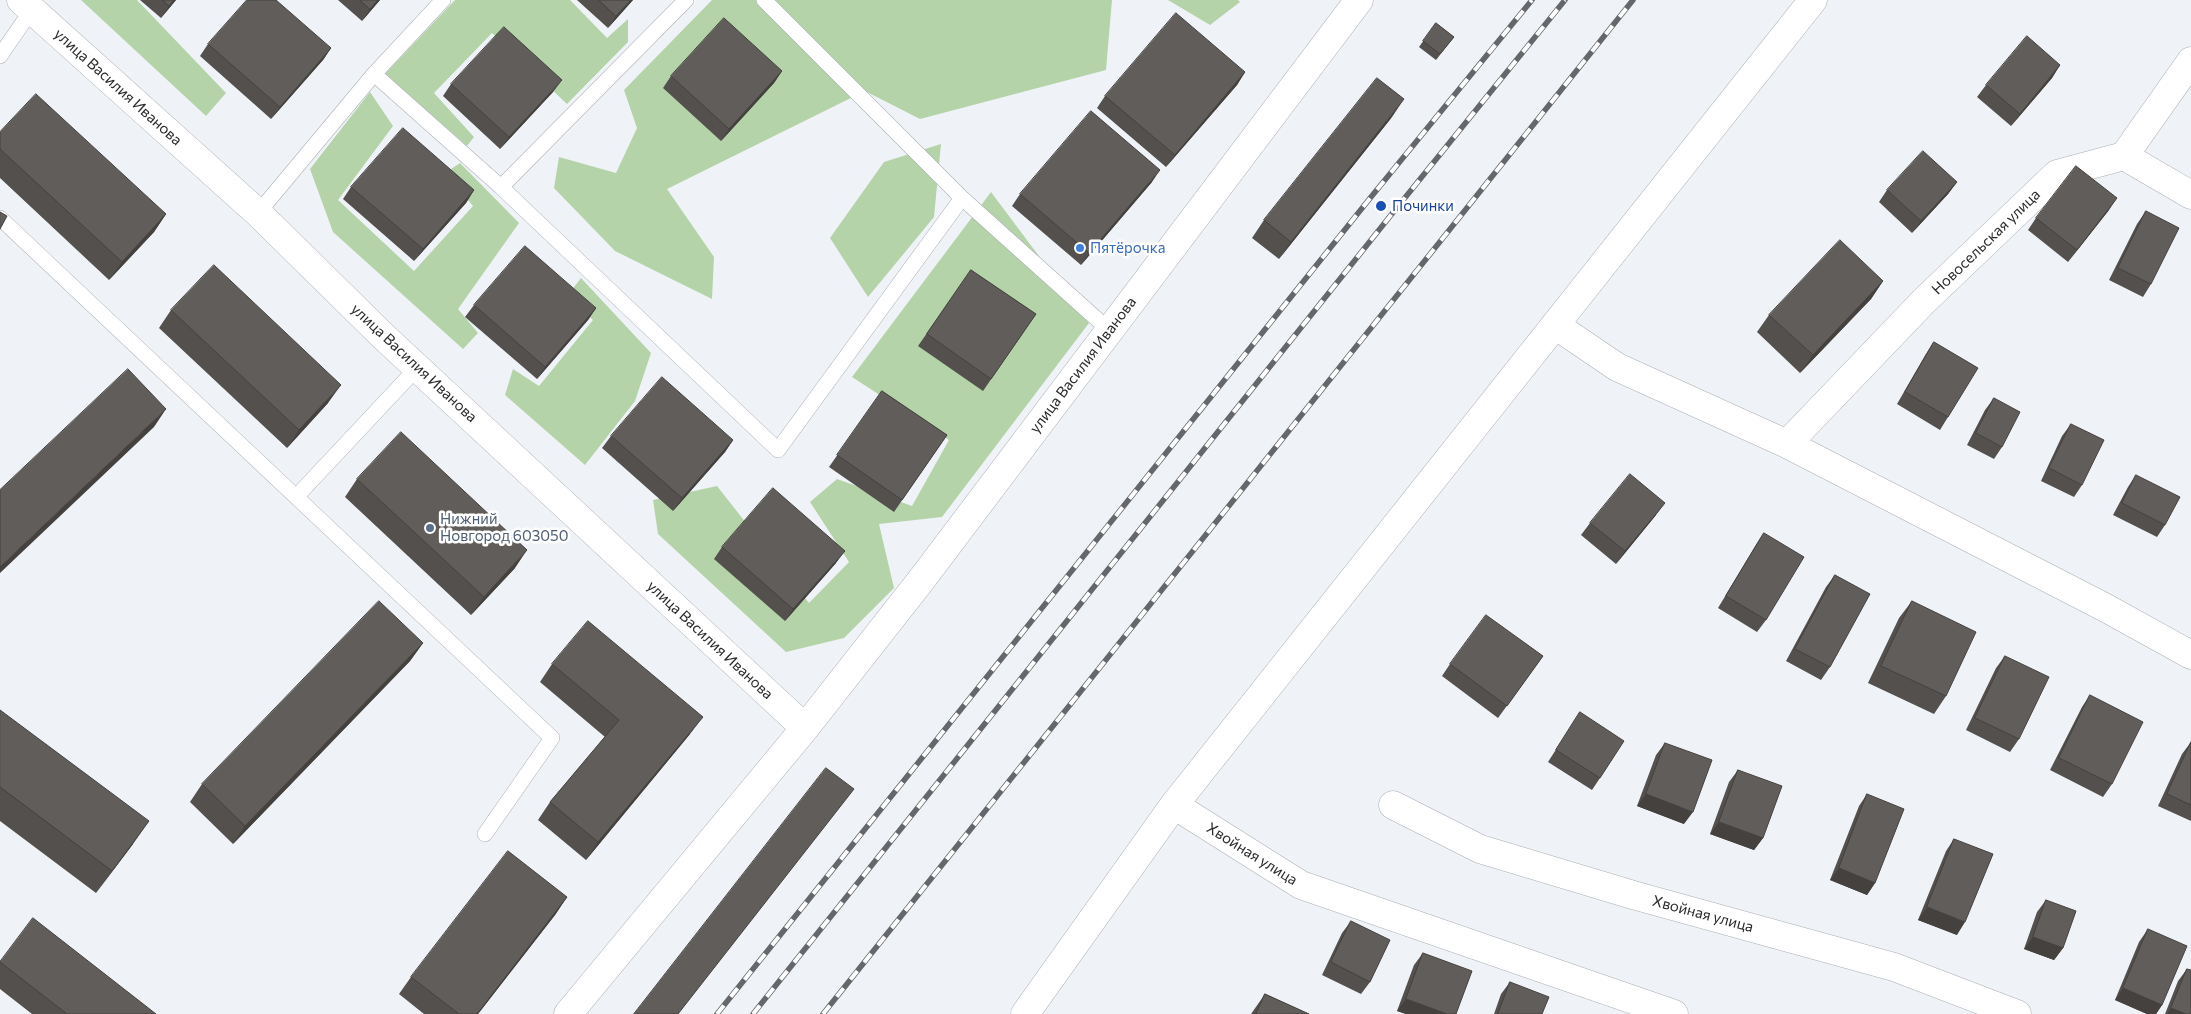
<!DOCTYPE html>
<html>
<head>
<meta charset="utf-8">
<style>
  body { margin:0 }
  canvas { display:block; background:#eff3f8 }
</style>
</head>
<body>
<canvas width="2191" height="1014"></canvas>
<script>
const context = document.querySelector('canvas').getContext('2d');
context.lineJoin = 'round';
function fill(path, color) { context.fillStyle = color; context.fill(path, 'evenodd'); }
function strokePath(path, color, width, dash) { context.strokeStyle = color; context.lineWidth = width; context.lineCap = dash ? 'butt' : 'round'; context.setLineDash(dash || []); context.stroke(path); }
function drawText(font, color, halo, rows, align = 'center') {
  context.font = font + ' Commissioner,sans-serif'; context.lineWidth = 5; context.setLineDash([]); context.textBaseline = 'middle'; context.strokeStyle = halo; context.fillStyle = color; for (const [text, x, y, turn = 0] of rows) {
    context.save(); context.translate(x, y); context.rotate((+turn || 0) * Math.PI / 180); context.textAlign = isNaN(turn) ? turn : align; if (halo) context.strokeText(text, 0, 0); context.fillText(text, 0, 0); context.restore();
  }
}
fill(new Path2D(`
  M 81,0 L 137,0 L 226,93 L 206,116 Z
  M 455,0 L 570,0 L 607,38 L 628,19 L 628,42 L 567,104 L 492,33 L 434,93 L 474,137 L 467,146 L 385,74 Z
  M 712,0 L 1112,0 L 1106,70 L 920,119 L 865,91 L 667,189 L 714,257 L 712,299 L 615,251 L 554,188 L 559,157 L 616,173 L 637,128 L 624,90 Z
  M 1168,0 L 1238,0 L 1240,2 L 1210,25 Z
  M 370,92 L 393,126 L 338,200 L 414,271 L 473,206 L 445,173 L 460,163 L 519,223 L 458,309 L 478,333 L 463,349 L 333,232 L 310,169 Z
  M 941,144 L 934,217 L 868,297 L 830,238 L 884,162 Z
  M 991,192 L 1089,323 L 942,517 L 879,524 L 894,588 L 844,638 L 786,652 L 658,534 L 653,500 L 717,486 L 809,603 L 849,562 L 810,502 L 837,479 L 912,506 L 949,440 L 852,377 Z
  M 581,278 L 651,353 L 635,401 L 585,465 L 505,395 L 513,369 L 539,386 L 593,320 L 567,296 Z`), '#b5d3a8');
const lane = new Path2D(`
  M 764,0 L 962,198 L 1109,330
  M 0,56 L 35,5
  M 374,74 L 443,0
  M 501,187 L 778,450 L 962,198
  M 258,213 L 374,74 L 501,187 L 686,0
  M 0,218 L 552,738 L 485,834
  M 296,497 L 417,368`);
const street = new Path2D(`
  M 21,0 L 258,213 L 383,336 L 805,728
  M 2124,156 L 2191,195
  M 1555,325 L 1617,367 L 1787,444 L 2106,608 L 2191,655
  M 1787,444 L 1924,301 L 2057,174 L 2124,156 L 2191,61
  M 1174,805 L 1301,885 L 1674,1014
  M 1393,805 L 1480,849 L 1633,895 L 1894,967 L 2017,1014
  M 568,1014 L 805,728 L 922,579 L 1359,0`);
const secondary = new Path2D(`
  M 1025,1014 L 1174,805 L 1813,0`);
strokePath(lane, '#abafb4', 16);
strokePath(street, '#abafb4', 29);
strokePath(secondary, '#abafb4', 29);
strokePath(lane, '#fff', 15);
strokePath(street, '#fff', 28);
strokePath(secondary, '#fff', 28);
const rail = new Path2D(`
  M 717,1014 L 1371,197 L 1532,0
  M 753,1014 L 1391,215 L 1565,0
  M 823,1014 L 1633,0`);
strokePath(rail, '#65676a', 5.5);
strokePath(rail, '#fff', 4, [11]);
fill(new Path2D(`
  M 140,0 L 176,0 L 161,18 Z
  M 338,0 L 380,0 L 362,21 Z
  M 577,0 L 633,0 L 608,28 Z
  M 1436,23 L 1454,37 L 1436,60 L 1419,47 Z
  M 208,44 L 331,48 L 323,60 L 271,119 L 200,56 Z
  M 2060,65 L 2052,78 L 2011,126 L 1977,97 L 1986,85 Z
  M 782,71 L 774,83 L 721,141 L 663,88 L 671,76 Z
  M 1245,72 L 1237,85 L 1166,167 L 1097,108 L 1105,96 Z
  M 451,84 L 553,92 L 500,149 L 443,96 Z
  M 1392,117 L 1279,259 L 1252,238 L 1264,220 Z
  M 0,132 L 166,214 L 154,232 L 109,280 L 0,178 Z
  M 1152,182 L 1081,265 L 1012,206 L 1020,194 Z
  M 1957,182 L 1948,194 L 1912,233 L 1879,202 L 1887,190 Z
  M 351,187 L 474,190 L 466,203 L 414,261 L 343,199 Z
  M 2109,210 L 2068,262 L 2028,230 L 2036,218 Z
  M 2146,211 L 2151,284 L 2143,297 L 2109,280 L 2137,224 Z
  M 971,270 L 1036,314 L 983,391 L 918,346 Z
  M 1883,281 L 1871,299 L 1800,373 L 1757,332 L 1769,315 Z
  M 474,305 L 596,308 L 588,320 L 537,379 L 465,317 Z
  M 171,310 L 328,403 L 287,448 L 159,328 Z
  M 1934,342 L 1948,417 L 1940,430 L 1897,404 L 1926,354 Z
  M 882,391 L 947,435 L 894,512 L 829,467 Z
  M 1994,398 L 2002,447 L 1994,459 L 1967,445 L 1985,410 Z
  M 2071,424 L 2082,485 L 2074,497 L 2041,481 L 2062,436 Z
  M 611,436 L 733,440 L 725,452 L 673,511 L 602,448 Z
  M 2136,475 L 2165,525 L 2157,537 L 2113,515 L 2128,487 Z
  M 357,479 L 515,568 L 471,615 L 345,497 Z
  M 1656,515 L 1616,564 L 1581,535 L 1590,523 Z
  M 1764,533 L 1766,620 L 1757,632 L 1718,608 L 1756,545 Z
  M 722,547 L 836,563 L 785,621 L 714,559 Z
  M 1835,575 L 1830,667 L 1821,680 L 1786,661 L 1826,587 Z
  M 1912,601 L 1946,696 L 1934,714 L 1868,683 L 1899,618 Z
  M 423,643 L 410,661 L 233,844 L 190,802 L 202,784 Z
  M 1543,656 L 1498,718 L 1442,676 L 1450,664 Z
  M 2005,656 L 2019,739 L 2010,752 L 1966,730 L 1996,668 Z
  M 552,664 L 690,734 L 586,860 L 538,820 L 550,802 L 605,737 L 540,682 Z
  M 2090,695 L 2112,784 L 2103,797 L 2050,770 L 2082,707 Z
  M 0,710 L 133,844 L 96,893 L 0,821 Z
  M 1580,712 L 1600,778 L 1592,790 L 1548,762 Z
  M 2191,742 L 2191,821 L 2158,806 L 2182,754 Z
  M 1665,743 L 1684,824 L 1637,806 L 1656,755 Z
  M 1738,770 L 1763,838 L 1754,850 L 1710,834 L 1729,782 Z
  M 1867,794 L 1875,883 L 1867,895 L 1830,880 L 1859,806 Z
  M 1954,839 L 1957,935 L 1918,920 L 1946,851 Z
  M 567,897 L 555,915 L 478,1014 L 424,1014 L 399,994 L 411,977 Z
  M 2046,900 L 2063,948 L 2054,960 L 2024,949 L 2037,912 Z
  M 1351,921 L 1370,982 L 1361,994 L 1322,975 L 1342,933 Z
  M 2148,929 L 2162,1005 L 2156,1014 L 2147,1014 L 2115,1000 L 2139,942 Z
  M 1423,953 L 1456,1014 L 1406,1014 L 1397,1011 L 1414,965 Z
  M 0,961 L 156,1014 L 32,1014 L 0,989 Z
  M 2187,969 L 2191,1014 L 2165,1014 L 2178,981 Z
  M 1510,982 L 1542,1014 L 1494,1014 L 1501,994 Z
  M 1265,994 L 1309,1014 L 1251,1014 Z`), '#53504d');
fill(new Path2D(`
  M 174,0 L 176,0 L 161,18 L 169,6 Z
  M 378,0 L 380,0 L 362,21 L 370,9 Z
  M 631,0 L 633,0 L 608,28 L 616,16 Z
  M 331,48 L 323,60 L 271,119 L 280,107 Z
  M 2060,65 L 2052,78 L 2011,126 L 2020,114 Z
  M 782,71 L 774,83 L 721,141 L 729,129 Z
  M 1245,72 L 1237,85 L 1166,167 L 1175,155 Z
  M 562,80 L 553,92 L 500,149 L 509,137 Z
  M 1404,99 L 1392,117 L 1279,259 L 1291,242 Z
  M 1160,170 L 1152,182 L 1081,265 L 1089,253 Z
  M 1957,182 L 1948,194 L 1912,233 L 1921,221 Z
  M 474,190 L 466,203 L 414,261 L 423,249 Z
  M 2117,198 L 2109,210 L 2068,262 L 2077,250 Z
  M 166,214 L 154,232 L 109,280 L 122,262 Z
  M 1883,281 L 1871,299 L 1800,373 L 1813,355 Z
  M 596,308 L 588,320 L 537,379 L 545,367 Z
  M 341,385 L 328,403 L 287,448 L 299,430 Z
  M 166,409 L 154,427 L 0,573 L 0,567 Z
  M 733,440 L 725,452 L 673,511 L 682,498 Z
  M 1665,503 L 1656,515 L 1616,564 L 1625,551 Z
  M 527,550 L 515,568 L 471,615 L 484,597 Z
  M 845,551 L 836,563 L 785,621 L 793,609 Z
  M 423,643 L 410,661 L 233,844 L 245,826 Z
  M 703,717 L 690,734 L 586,860 L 598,842 Z
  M 1646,794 L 1693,812 L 1684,824 L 1637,806 Z
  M 149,821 L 133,844 L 96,893 L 112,871 Z
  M 1719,822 L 1763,838 L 1754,850 L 1710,834 Z
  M 1839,868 L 1875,883 L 1867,895 L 1830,880 Z
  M 567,897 L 555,915 L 478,1014 L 477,1014 Z
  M 1927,907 L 1965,922 L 1957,935 L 1918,920 Z
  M 2033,937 L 2063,948 L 2054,960 L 2024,949 Z
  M 2123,988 L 2162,1005 L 2156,1014 L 2147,1014 L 2115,1000 Z
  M 1406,999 L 1447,1014 L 1406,1014 L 1397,1011 Z
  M 2171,1008 L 2186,1014 L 2167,1014 Z`), '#44413f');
const building = new Path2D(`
  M 163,0 L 174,0 L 169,6 Z
  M 247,0 L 276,0 L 331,48 L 280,107 L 208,44 Z
  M 360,0 L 378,0 L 370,9 Z
  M 599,0 L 631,0 L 616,16 Z
  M 1176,13 L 1245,72 L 1175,155 L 1105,96 Z
  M 724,18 L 782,71 L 729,129 L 671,76 Z
  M 1436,23 L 1454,37 L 1440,54 L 1423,41 Z
  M 504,27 L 562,80 L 509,137 L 451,84 Z
  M 2027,36 L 2060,65 L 2020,114 L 1986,85 Z
  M 1377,78 L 1404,99 L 1291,242 L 1264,220 Z
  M 36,94 L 166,214 L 122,262 L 0,149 L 0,132 Z
  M 1091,111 L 1160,170 L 1089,253 L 1020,194 Z
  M 403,128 L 474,190 L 423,249 L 351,187 Z
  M 1923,151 L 1957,182 L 1921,221 L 1887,190 Z
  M 2076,166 L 2117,198 L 2077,250 L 2036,218 Z
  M 2146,211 L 2179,228 L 2151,284 L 2118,268 Z
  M 0,212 L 7,216 L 0,229 Z
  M 1840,240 L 1883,281 L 1813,355 L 1769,315 Z
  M 525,246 L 596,308 L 545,367 L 474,305 Z
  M 214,265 L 341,385 L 299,430 L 171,310 Z
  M 971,270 L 1036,314 L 991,379 L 927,334 Z
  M 1934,342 L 1978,368 L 1948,417 L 1905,392 Z
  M 128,369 L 166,409 L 0,567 L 0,490 Z
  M 662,377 L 733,440 L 682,498 L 611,436 Z
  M 882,391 L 947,435 L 902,500 L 837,455 Z
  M 1994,398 L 2020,412 L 2002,447 L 1976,433 Z
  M 2071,424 L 2104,440 L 2082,485 L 2049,468 Z
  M 401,432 L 527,550 L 484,597 L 357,479 Z
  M 1630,474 L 1665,503 L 1625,551 L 1590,523 Z
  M 2136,475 L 2180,497 L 2165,525 L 2122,503 Z
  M 773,488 L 845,551 L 793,609 L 722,547 Z
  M 1764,533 L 1804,557 L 1766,620 L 1726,596 Z
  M 1835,575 L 1870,594 L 1830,667 L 1795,649 Z
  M 379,601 L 423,643 L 245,826 L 202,784 Z
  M 1912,601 L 1976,632 L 1946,696 L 1881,666 Z
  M 1486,615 L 1543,656 L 1507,706 L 1450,664 Z
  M 588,621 L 703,717 L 598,842 L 550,802 L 619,720 L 552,664 Z
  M 2005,656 L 2049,677 L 2019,739 L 1975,718 Z
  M 2090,695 L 2143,722 L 2112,784 L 2059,758 Z
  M 0,710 L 149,821 L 112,871 L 0,787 Z
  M 1580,712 L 1624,741 L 1600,778 L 1556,750 Z
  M 2191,742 L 2191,805 L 2167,794 Z
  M 1665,743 L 1712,760 L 1693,812 L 1646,794 Z
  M 826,768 L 854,789 L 678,1014 L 634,1014 Z
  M 1738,770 L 1782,786 L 1763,838 L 1719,822 Z
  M 1867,794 L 1904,809 L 1875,883 L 1839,868 Z
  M 1954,839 L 1993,854 L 1965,922 L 1927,907 Z
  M 508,851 L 567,897 L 477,1014 L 459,1014 L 411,977 Z
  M 2046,900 L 2076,911 L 2063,948 L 2033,937 Z
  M 33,918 L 156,1014 L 67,1014 L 0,962 Z
  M 1351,921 L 1390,940 L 1370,982 L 1331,962 Z
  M 2148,929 L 2187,946 L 2162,1005 L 2123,988 Z
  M 1423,953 L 1472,971 L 1456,1014 L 1447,1014 L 1406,999 Z
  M 2187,969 L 2191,970 L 2191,1014 L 2186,1014 L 2171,1008 Z
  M 1510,982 L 1549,997 L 1542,1014 L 1498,1014 Z
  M 1265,994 L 1309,1014 L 1256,1014 Z`);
fill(building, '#615d5a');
strokePath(building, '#44413f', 1);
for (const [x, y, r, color] of [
  [1381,206,6,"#1a4fb4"],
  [1080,248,5,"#3f7fe0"],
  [430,528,5,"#5c6f8a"]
]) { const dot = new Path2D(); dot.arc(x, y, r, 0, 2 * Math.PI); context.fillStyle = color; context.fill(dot); strokePath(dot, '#fff', 2); }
drawText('15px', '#292a2c', '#fff', [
  ["улица Василия Иванова",118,87,42],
  ["Новосельская улица",1986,242,-44],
  ["улица Василия Иванова",414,363,43],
  ["улица Василия Иванова",1083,365,-53],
  ["улица Василия Иванова",710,640,43],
  ["Хвойная улица",1252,854,32],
  ["Хвойная улица",1703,914,15]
]);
drawText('15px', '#164399', '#fff', [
  ["Починки",1392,206]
], 'left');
drawText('15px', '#366cbe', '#fff', [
  ["Пятёрочка",1090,248]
], 'left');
drawText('15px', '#4e5e75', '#fff', [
  ["Нижний",440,519],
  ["Новгород 603050",440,536]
], 'left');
</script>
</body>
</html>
